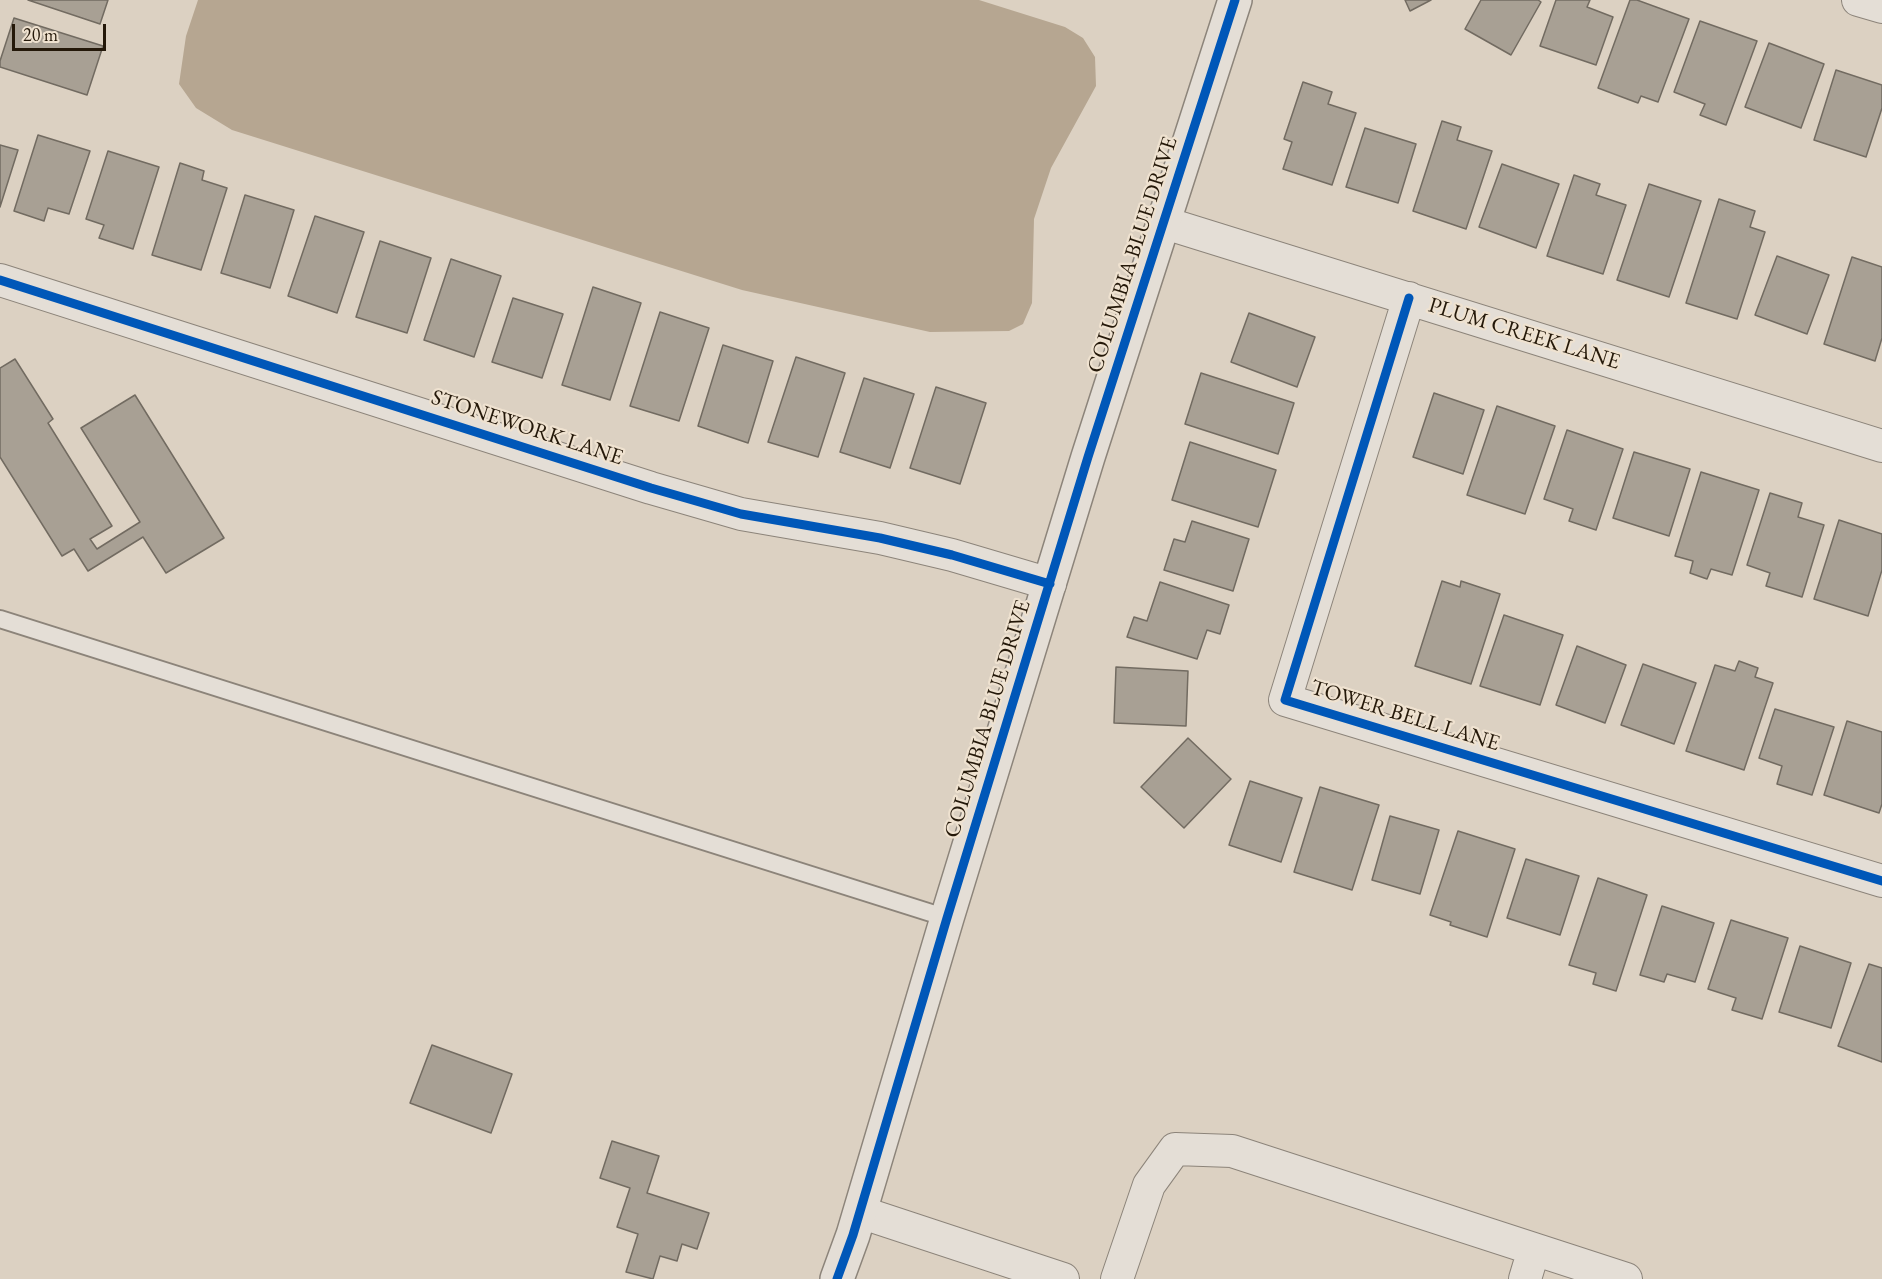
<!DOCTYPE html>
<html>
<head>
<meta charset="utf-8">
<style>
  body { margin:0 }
  #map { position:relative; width:1882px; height:1279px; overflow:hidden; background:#dcd1c2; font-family:"EB Garamond",serif }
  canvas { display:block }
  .scale { position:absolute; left:12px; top:24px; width:94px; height:27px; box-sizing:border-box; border:3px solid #241809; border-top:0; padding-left:8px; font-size:18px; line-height:21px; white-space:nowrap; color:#241809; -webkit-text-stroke:4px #efe2d0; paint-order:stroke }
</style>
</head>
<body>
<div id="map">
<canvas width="1882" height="1279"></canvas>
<div class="scale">20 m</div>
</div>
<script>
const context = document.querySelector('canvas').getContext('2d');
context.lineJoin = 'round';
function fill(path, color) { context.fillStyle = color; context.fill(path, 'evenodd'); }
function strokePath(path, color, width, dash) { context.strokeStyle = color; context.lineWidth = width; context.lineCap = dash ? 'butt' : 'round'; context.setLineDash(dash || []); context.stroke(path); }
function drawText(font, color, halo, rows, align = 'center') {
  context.font = font + ' "EB Garamond",serif'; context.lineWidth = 4.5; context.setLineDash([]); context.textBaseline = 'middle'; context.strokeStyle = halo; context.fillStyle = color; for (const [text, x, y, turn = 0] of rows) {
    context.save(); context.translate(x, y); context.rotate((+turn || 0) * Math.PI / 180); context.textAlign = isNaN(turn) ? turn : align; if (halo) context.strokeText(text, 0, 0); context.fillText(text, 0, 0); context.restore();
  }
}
fill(new Path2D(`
  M 198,0 L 979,0 L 1065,27 L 1083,38 L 1095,57 L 1096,86 L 1051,168 L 1034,219 L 1032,303 L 1023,324 L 1009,331 L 930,332 L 742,290 L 232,130 L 196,108 L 179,84 L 186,36 Z`), '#b6a691');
const building = new Path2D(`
  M 28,0 L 108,0 L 100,24 Z
  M 1405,0 L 1431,0 L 1410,11 Z
  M 1481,0 L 1538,0 L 1541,2 L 1511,55 L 1465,29 Z
  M 1556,0 L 1590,0 L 1587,7 L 1613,17 L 1596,65 L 1540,46 Z
  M 1630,0 L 1637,0 L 1689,19 L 1658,102 L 1641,96 L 1638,103 L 1598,88 Z
  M 14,18 L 103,46 L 87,95 L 0,67 L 0,61 Z
  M 1700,21 L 1757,41 L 1726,125 L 1700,115 L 1705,104 L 1674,92 Z
  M 1769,43 L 1824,64 L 1801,128 L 1745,107 Z
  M 1836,70 L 1882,85 L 1882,108 L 1866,157 L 1814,140 Z
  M 1303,82 L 1332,92 L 1328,104 L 1356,113 L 1332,185 L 1283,169 L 1292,142 L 1284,139 Z
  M 1442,121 L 1461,127 L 1457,140 L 1492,151 L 1466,229 L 1413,211 Z
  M 1365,128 L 1416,144 L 1398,203 L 1346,187 Z
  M 38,135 L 90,151 L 69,214 L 48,208 L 44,221 L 14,211 Z
  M 0,145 L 18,150 L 0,207 Z
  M 108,151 L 159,167 L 133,249 L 99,238 L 104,225 L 86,219 Z
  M 180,163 L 204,171 L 202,180 L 227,188 L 201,270 L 152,255 Z
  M 1502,164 L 1559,184 L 1536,248 L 1479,227 Z
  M 1574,175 L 1600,184 L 1596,195 L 1626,205 L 1603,274 L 1547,256 Z
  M 1649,184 L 1701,201 L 1669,297 L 1617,280 Z
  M 245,195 L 294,210 L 270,288 L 221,273 Z
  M 1719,199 L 1755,211 L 1750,227 L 1765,232 L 1737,319 L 1686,303 Z
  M 315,216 L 364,232 L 337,313 L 288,296 Z
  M 380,241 L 431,258 L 407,333 L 356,317 Z
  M 1777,256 L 1829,275 L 1807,334 L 1755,315 Z
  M 1852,257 L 1882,267 L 1882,338 L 1875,361 L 1824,344 Z
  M 451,259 L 501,276 L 474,357 L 424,340 Z
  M 593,287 L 641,303 L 610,400 L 562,385 Z
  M 513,298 L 563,314 L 542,378 L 492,362 Z
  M 660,312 L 709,328 L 679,421 L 630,406 Z
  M 1249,313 L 1315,337 L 1297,387 L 1231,362 Z
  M 723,345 L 773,361 L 748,443 L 698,426 Z
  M 796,357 L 845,373 L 818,457 L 768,442 Z
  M 15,359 L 53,419 L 48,423 L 112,526 L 90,539 L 97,549 L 140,522 L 81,428 L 135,395 L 224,538 L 166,573 L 143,537 L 88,571 L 74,549 L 62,556 L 0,457 L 0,368 Z
  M 1201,373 L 1294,403 L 1278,454 L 1185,424 Z
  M 864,378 L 914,394 L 890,468 L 840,452 Z
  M 936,387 L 986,403 L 960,484 L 910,468 Z
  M 1434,393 L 1484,410 L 1463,474 L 1413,457 Z
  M 1497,406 L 1555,426 L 1525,514 L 1467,495 Z
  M 1567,430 L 1623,449 L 1596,530 L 1569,521 L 1573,509 L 1544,499 Z
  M 1190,442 L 1276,470 L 1258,527 L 1172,500 Z
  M 1634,452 L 1690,469 L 1669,536 L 1613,518 Z
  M 1701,472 L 1759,490 L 1732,575 L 1711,569 L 1707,579 L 1690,573 L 1693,561 L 1675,556 Z
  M 1770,493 L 1802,503 L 1798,517 L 1824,525 L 1802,597 L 1766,586 L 1770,573 L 1747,565 Z
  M 1839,520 L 1882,534 L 1882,570 L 1868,616 L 1814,599 Z
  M 1192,521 L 1249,539 L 1233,591 L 1164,570 L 1174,539 L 1185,542 Z
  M 1442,581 L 1460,587 L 1461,581 L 1500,594 L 1471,684 L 1415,666 Z
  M 1160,582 L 1229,605 L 1220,634 L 1207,630 L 1197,659 L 1127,637 L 1134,617 L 1147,621 Z
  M 1504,615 L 1563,635 L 1540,705 L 1480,686 Z
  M 1577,646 L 1626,665 L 1605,723 L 1556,705 Z
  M 1739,661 L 1758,668 L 1755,677 L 1773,683 L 1744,770 L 1686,751 L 1715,665 L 1735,671 Z
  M 1643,664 L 1696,683 L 1674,744 L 1621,725 Z
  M 1116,667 L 1188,671 L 1186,726 L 1114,723 Z
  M 1775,709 L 1834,727 L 1812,795 L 1777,784 L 1782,766 L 1759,758 Z
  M 1847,721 L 1882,732 L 1882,804 L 1879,813 L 1824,795 Z
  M 1188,738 L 1231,779 L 1184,828 L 1141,787 Z
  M 1250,781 L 1302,798 L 1281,862 L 1229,845 Z
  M 1320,787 L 1379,805 L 1352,890 L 1294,872 Z
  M 1390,816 L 1439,830 L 1420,894 L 1372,880 Z
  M 1458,831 L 1515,849 L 1487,937 L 1450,925 L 1451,922 L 1430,915 Z
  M 1526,859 L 1579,876 L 1560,935 L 1507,918 Z
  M 1598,878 L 1647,895 L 1616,991 L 1593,984 L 1596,973 L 1569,965 Z
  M 1662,906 L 1714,923 L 1695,982 L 1667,974 L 1664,982 L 1640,975 Z
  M 1731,920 L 1788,938 L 1762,1019 L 1732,1010 L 1736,998 L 1708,989 Z
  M 1800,946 L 1851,963 L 1831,1028 L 1779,1012 Z
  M 1869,964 L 1882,968 L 1882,1062 L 1838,1046 Z
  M 432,1045 L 512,1074 L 491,1133 L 410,1103 Z
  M 612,1141 L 659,1156 L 647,1193 L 709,1213 L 697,1249 L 682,1244 L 677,1261 L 660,1256 L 653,1279 L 626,1272 L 638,1234 L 617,1227 L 630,1188 L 600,1178 Z`);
fill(building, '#a8a094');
strokePath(building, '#726b61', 1.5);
const service = new Path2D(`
  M 0,619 L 947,918`);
const minor = new Path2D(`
  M 1858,0 L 1882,7
  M 1165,223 L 1882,446
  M 0,280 L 651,488 L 741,514 L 880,538 L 952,555 L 1050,584
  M 1409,298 L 1285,700 L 1882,881
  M 860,1212 L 1063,1279
  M 1117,1279 L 1149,1185 L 1175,1149 L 1232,1151 L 1626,1279
  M 1525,1279 L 1534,1249`);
const tertiary = new Path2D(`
  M 837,1279 L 853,1235 L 947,918 L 1088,457 L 1235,0`);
strokePath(service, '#8c847a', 20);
strokePath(minor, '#8c847a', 34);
strokePath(tertiary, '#8c847a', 36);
strokePath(service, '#e4ded6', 16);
strokePath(minor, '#e4ded6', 32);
strokePath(tertiary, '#e4ded6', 33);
strokePath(new Path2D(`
  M 0,280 L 651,488 L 741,514 L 880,538 L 952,555 L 1050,584
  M 1409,298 L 1285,700 L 1882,881
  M 837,1279 L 853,1235 L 947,918 L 1088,457 L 1235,0`), '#0057b8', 9);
drawText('22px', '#241809', '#efe2d0', [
  ["COLUMBIA BLUE DRIVE",1133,255,-72],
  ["PLUM CREEK LANE",1524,334,17],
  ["STONEWORK LANE",527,428,18],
  ["TOWER BELL LANE",1405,716,17],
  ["COLUMBIA BLUE DRIVE",988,719,-73]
]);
</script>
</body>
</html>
